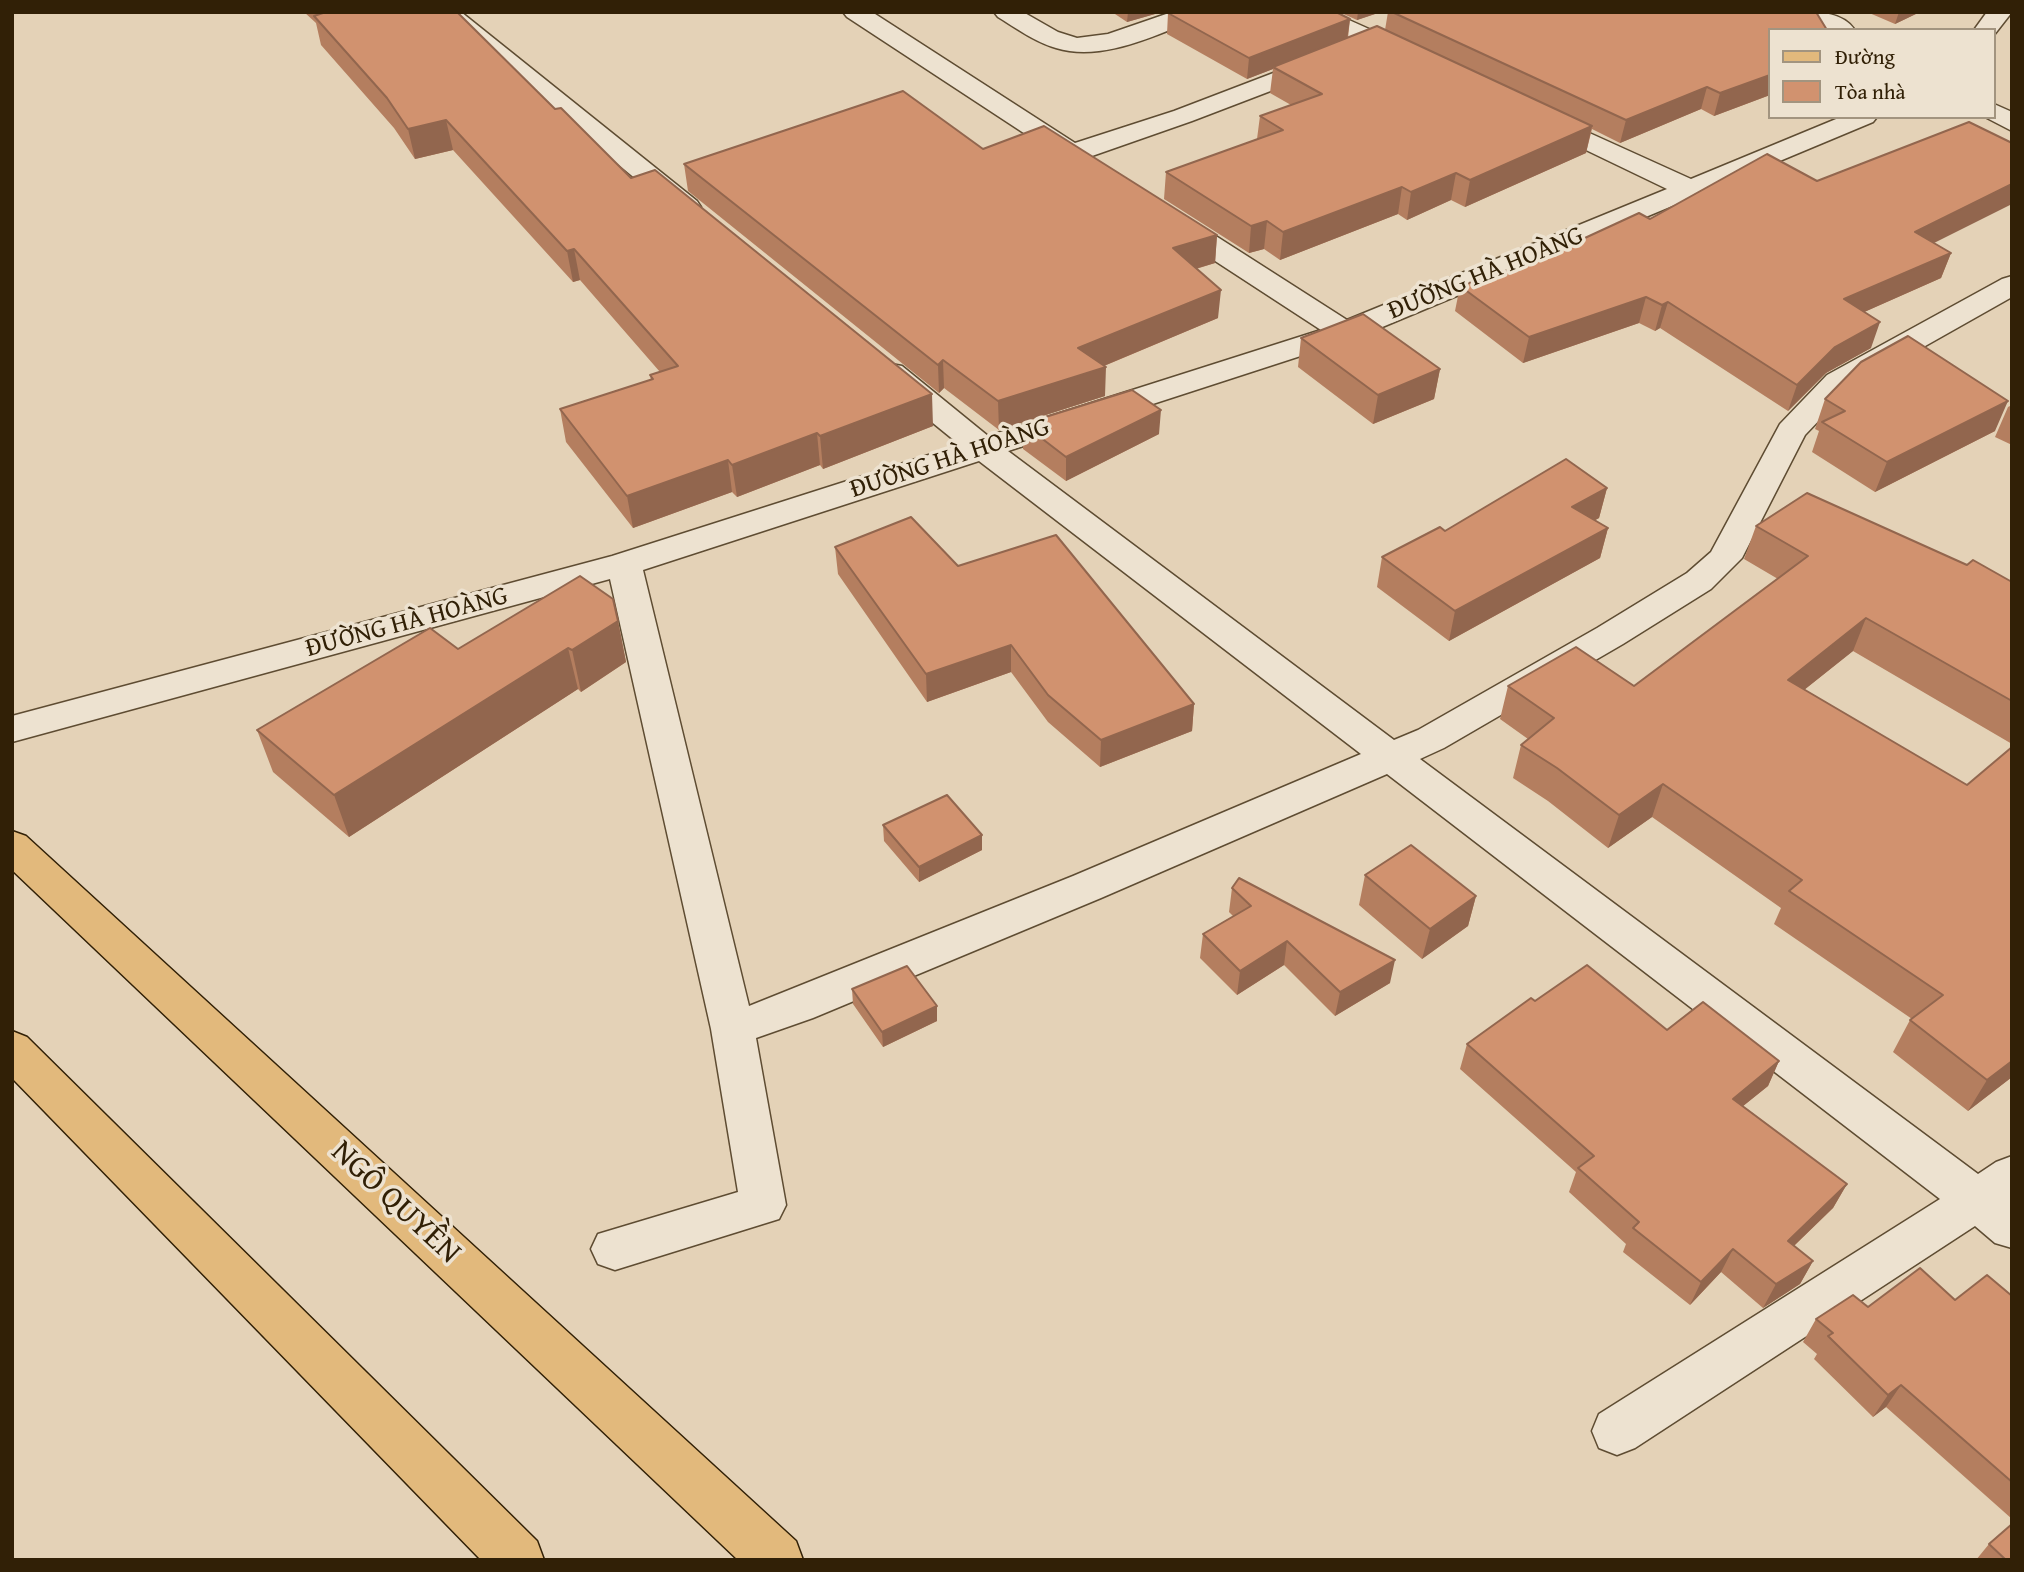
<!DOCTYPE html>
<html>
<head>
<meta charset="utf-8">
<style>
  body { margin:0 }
  #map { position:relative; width:2024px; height:1572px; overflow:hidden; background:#e4d2b7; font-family:"Gentium Book Plus",serif }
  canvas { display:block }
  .frame { position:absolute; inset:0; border:14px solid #312006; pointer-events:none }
  .legend { position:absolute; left:1768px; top:28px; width:228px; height:91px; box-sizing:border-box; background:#ede2d0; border:2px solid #a2947f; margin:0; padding:9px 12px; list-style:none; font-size:21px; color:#312006 }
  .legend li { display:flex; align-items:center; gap:14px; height:35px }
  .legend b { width:35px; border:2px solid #a2947f }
</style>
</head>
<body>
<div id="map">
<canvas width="2024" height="1572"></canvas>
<div class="frame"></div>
<ul class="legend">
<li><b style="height:9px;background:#e2b97c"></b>Đường</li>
<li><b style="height:19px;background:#d1926f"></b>Tòa nhà</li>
</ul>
</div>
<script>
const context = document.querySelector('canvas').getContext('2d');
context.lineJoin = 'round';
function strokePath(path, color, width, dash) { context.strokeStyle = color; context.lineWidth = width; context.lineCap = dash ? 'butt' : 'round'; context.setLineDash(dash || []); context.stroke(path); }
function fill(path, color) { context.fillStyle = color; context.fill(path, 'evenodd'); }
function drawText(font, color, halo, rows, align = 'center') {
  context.font = font + ' "Gentium Book Plus",serif'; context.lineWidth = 7; context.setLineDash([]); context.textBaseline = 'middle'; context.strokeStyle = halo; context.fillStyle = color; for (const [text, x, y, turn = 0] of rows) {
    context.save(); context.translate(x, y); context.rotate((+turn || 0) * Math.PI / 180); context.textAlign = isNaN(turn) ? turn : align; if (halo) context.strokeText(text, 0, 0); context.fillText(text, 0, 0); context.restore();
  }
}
const minor = new Path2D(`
  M 434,12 L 461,12 L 697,201 L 701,207 L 697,213 L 687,215 L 677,213 Z
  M 843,12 L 872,12 L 1075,143 L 1174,111 L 1310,59 L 1319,57 L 1328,59 L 1331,64 L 1328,69 L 1192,121 L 1092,156 L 1093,158 L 1089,164 L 1080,166 L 1071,164 L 847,17 Z
  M 994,12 L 1023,12 L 1058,32 L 1077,38 L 1108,34 L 1172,12 L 1207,12 L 1203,17 C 1159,33 1103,63 1056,48 C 1035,42 1016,28 998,17 Z
  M 1299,12 L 1331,12 L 1416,50 L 1419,55 L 1416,60 L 1407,62 L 1398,60 L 1303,17 Z
  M 1796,12 C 1816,12 1842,11 1855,30 C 1835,30 1809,31 1796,12 Z
  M 1987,12 L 2012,12 L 1994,35 L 1994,30 L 1974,30 Z
  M 1994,104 L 2012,112 L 2012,131 L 1985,117 L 1994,117 Z
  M 1543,112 L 1691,179 L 1841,117 L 1877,117 L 1873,122 L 1356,338 L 1008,451 L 1394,740 L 1418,730 L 1597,628 L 1687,573 L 1711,552 L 1780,424 L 1827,375 L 2002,279 L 2012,276 L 2012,297 L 1849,389 L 1805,435 L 1742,558 L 1711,589 L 1623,644 L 1444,748 L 1420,759 L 1978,1174 L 1996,1162 L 2012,1156 L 2012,1248 L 1995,1243 L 1975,1226 L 1635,1448 L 1617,1455 L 1599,1448 L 1592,1431 L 1599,1414 L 1940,1199 L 1387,774 L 1101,898 L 813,1018 L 756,1038 L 786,1205 L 779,1219 L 615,1270 L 598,1264 L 591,1249 L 598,1234 L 738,1192 L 711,1029 L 610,579 L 12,742 L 12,716 L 612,556 L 960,445 L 880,380 L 876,373 L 880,366 L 891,364 L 902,366 L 988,436 L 1321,330 L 1163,227 L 1159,221 L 1163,215 L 1173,213 L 1183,215 L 1347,320 L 1667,189 L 1534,125 L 1530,120 L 1534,115 ZM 979,461 L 1361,754 L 1073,876 L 749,1006 L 643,570 Z`);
const major = new Path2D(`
  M 12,831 L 26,836 L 796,1541 L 803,1560 L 738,1560 L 12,870 Z
  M 12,1031 L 27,1037 L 537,1541 L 544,1560 L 481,1560 L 12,1078 Z`);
strokePath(minor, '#5e4c32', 3);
strokePath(major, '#312006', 3);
fill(minor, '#ede2d0');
fill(major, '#e2b97c');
fill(new Path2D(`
  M 304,12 L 457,12 L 555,109 L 631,178 L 933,426 L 823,469 L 820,465 L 737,497 L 732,492 L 633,528 L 566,442 L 560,409 L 651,380 L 650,375 L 660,372 L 580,280 L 573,282 L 453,150 L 415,159 L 394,128 L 321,45 L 316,23 Z
  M 1112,12 L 1162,12 L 1127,22 Z
  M 1339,12 L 1381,12 L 1357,20 Z
  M 1388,12 L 1816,12 L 1770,30 L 1770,95 L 1714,116 L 1701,109 L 1620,143 L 1592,129 L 1586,153 L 1465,207 L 1451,200 L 1407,220 L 1398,214 L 1280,260 L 1264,249 L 1249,253 L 1164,199 L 1166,172 L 1257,139 L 1260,116 L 1291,105 L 1270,93 L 1273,69 L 1247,79 L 1167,34 L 1168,13 L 1350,19 L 1348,38 L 1385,30 Z
  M 1867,12 L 1920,12 L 1895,24 Z
  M 983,149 L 1217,235 L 1215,263 L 1196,269 L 1218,318 L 1104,366 L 1105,396 L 999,430 L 944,388 L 939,393 L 688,191 L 684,164 Z
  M 1817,181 L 1934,243 L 1951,253 L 1941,278 L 1864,312 L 1871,348 L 1826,373 L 1788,411 L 1660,328 L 1655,331 L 1639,323 L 1523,363 L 1455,311 L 1460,286 L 1535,261 L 1650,219 Z
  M 1301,338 L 1440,369 L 1434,399 L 1373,424 L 1298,367 Z
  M 1825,399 L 1995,431 L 1875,492 L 1812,452 L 1819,431 L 1815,429 Z
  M 2012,405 L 2012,445 L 1995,437 L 2008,407 Z
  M 1023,424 L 1159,434 L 1066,481 L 1023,449 Z
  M 1607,488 L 1599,518 L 1595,520 L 1608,528 L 1600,558 L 1449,641 L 1377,587 L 1382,557 L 1445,531 Z
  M 1756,526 L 1967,565 L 2012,582 L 2012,744 L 1853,651 L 1804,690 L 1967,785 L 2012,747 L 2012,1077 L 1968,1111 L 1893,1052 L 1910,1020 L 1912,1019 L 1774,924 L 1781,908 L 1652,817 L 1608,848 L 1548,801 L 1513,778 L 1521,745 L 1528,739 L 1500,719 L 1508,686 L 1634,686 L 1778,579 L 1744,559 Z
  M 835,547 L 958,566 L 1194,704 L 1192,731 L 1100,767 L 1048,722 L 1011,672 L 927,702 L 838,574 Z
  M 618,621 L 626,662 L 581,692 L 578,689 L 349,837 L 273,772 L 257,730 L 458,649 Z
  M 883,825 L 982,850 L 919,882 L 884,841 Z
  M 1365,875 L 1476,896 L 1468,926 L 1422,959 L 1359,905 Z
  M 1232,888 L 1390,983 L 1335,1016 L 1284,965 L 1237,995 L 1200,958 L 1203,934 L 1233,916 L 1229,912 Z
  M 852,989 L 937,1006 L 937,1021 L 883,1047 L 853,1004 Z
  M 1535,1001 L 1667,1030 L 1779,1061 L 1768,1086 L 1743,1106 L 1847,1184 L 1833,1208 L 1794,1246 L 1813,1261 L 1800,1284 L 1763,1308 L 1721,1272 L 1690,1305 L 1623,1252 L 1626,1244 L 1569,1192 L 1576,1172 L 1460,1069 L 1467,1044 Z
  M 2012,1296 L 2012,1519 L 1886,1407 L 1873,1417 L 1814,1359 L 1817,1354 L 1803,1342 L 1816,1319 L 1868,1307 Z
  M 1989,1544 L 2012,1560 L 1976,1560 Z`), '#b47e5f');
fill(new Path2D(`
  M 1128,12 L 1162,12 L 1127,22 Z
  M 1358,12 L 1381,12 L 1357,20 Z
  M 1899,12 L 1920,12 L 1895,24 Z
  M 1350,19 L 1347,40 L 1273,67 L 1273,69 L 1247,79 L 1249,58 Z
  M 1770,75 L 1770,95 L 1714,116 L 1720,93 Z
  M 1707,87 L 1701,109 L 1620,143 L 1626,120 Z
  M 446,120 L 453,150 L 415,159 L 408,129 Z
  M 1592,126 L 1586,153 L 1465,207 L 1470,180 Z
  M 1456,173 L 1451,200 L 1407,220 L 1411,192 Z
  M 2012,184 L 2012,204 L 1906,257 L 1915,232 Z
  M 1402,187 L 1398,214 L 1280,260 L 1283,232 Z
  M 1267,221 L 1264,249 L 1249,253 L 1251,226 Z
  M 1217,235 L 1215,263 L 1171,276 L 1173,248 Z
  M 574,249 L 580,280 L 573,282 L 567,251 Z
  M 1951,253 L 1941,278 L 1835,325 L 1844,299 Z
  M 1221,290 L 1218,318 L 1082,375 L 1106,367 L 1105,396 L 999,430 L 998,401 L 1078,348 Z
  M 1646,297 L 1639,323 L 1523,363 L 1529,337 Z
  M 1668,302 L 1660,328 L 1655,331 L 1662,305 Z
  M 1880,322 L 1871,348 L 1826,373 L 1788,411 L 1797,385 L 1835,347 Z
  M 943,360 L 944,388 L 939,393 L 938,365 Z
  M 1440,369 L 1434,399 L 1373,424 L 1378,395 Z
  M 932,394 L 933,426 L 823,469 L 820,436 Z
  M 2008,401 L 1995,431 L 1875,492 L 1887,462 Z
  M 1161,410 L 1159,434 L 1066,481 L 1066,457 Z
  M 817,433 L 820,465 L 737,497 L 732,465 Z
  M 728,460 L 732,492 L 633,528 L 627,496 Z
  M 1607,488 L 1599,518 L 1565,537 L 1572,507 Z
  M 1608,528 L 1600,558 L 1449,641 L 1455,611 Z
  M 1866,618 L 1853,651 L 1775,713 L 1788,680 Z
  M 618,621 L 626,662 L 581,692 L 572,650 Z
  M 1011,645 L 1011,672 L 927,702 L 926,674 Z
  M 568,648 L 578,689 L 349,837 L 334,795 Z
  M 1194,704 L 1192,731 L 1100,767 L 1101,740 Z
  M 1663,784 L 1652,817 L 1608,848 L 1619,815 Z
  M 982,835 L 982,850 L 919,882 L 919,867 Z
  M 1476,896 L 1468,926 L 1422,959 L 1430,929 Z
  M 1287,941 L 1284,965 L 1237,995 L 1240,971 Z
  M 1395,960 L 1390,983 L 1335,1016 L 1340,992 Z
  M 937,1006 L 937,1021 L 883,1047 L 882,1032 Z
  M 1779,1061 L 1768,1086 L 1722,1123 L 1733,1099 Z
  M 2012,1061 L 2012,1077 L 1968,1111 L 1987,1080 Z
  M 1847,1184 L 1833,1208 L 1775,1264 L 1788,1241 Z
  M 1733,1249 L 1721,1272 L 1690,1305 L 1701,1282 Z
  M 1813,1261 L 1800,1284 L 1763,1308 L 1776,1284 Z
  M 1901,1385 L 1886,1407 L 1873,1417 L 1888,1395 Z`), '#92664e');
const building = new Path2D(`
  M 326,12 L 457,12 L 555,109 L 561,108 L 631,178 L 655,170 L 932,394 L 820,436 L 817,433 L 732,465 L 728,460 L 627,496 L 560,409 L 653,379 L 650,375 L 678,366 L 574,249 L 567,251 L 446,120 L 408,129 L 387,98 L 314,16 Z
  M 1169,12 L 1336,12 L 1350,19 L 1249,58 L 1168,13 Z
  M 1392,12 L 1816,12 L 1827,30 L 1770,30 L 1770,75 L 1720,93 L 1707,87 L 1626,120 Z
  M 1377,26 L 1592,126 L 1470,180 L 1456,173 L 1411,192 L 1402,187 L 1283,232 L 1267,221 L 1251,226 L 1166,172 L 1283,130 L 1260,116 L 1322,94 L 1273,67 Z
  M 903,91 L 983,149 L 1044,126 L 1217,235 L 1173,248 L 1221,290 L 1078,348 L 1106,367 L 998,401 L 943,360 L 938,365 L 684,164 Z
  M 1969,122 L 2012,143 L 2012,184 L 1915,232 L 1951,253 L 1844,299 L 1880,322 L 1835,347 L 1797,385 L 1668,302 L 1662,305 L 1646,297 L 1529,337 L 1460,286 L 1535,261 L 1639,213 L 1650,219 L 1767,154 L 1817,181 Z
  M 1363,314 L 1440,369 L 1378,395 L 1301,338 Z
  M 1908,336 L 2008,401 L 1887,462 L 1822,422 L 1845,411 L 1825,399 L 1861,362 Z
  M 1132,390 L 1161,410 L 1066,457 L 1023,424 Z
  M 1566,459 L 1607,488 L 1572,507 L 1608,528 L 1455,611 L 1382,557 L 1440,527 L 1445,531 Z
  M 1807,493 L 1967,565 L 1973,560 L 2012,582 L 2012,701 L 1866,618 L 1788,680 L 1967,785 L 2012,747 L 2012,1061 L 1987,1080 L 1910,1020 L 1943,995 L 1789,891 L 1802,880 L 1663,784 L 1619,815 L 1557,768 L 1521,745 L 1554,718 L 1508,686 L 1576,647 L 1634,686 L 1808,556 L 1756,526 Z
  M 911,517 L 958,566 L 1056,535 L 1194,704 L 1101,740 L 1048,695 L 1011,645 L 926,674 L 835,547 Z
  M 580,576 L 613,599 L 618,621 L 572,650 L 568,648 L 334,795 L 257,730 L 430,628 L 458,649 Z
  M 947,795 L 982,835 L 919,867 L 883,825 Z
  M 1411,845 L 1476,896 L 1430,929 L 1365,875 Z
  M 1239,878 L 1395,960 L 1340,992 L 1287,941 L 1240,971 L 1203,934 L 1251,906 L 1232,888 Z
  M 1587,965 L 1667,1030 L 1703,1002 L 1779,1061 L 1733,1099 L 1847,1184 L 1788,1241 L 1813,1261 L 1776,1284 L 1733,1249 L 1701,1282 L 1633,1228 L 1639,1222 L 1578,1168 L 1594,1156 L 1467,1044 L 1531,998 L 1535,1001 Z
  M 907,966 L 937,1006 L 882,1032 L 852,989 Z
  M 1920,1268 L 1955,1300 L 1987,1275 L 2012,1296 L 2012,1482 L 1901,1385 L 1888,1395 L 1828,1336 L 1833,1333 L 1816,1319 L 1853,1295 L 1868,1307 Z
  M 2012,1524 L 2012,1560 L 2006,1560 L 1989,1544 Z`);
fill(building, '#d1926f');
strokePath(building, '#92664e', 2);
drawText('26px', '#312006', '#ede2d0', [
  ["ĐƯỜNG HÀ HOÀNG",1486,274,-22],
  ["ĐƯỜNG HÀ HOÀNG",950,459,-18],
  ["ĐƯỜNG HÀ HOÀNG",407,623,-15]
]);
drawText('32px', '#312006', '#ede2d0', [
  ["NGÔ QUYỀN",395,1203,43]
]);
</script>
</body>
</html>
